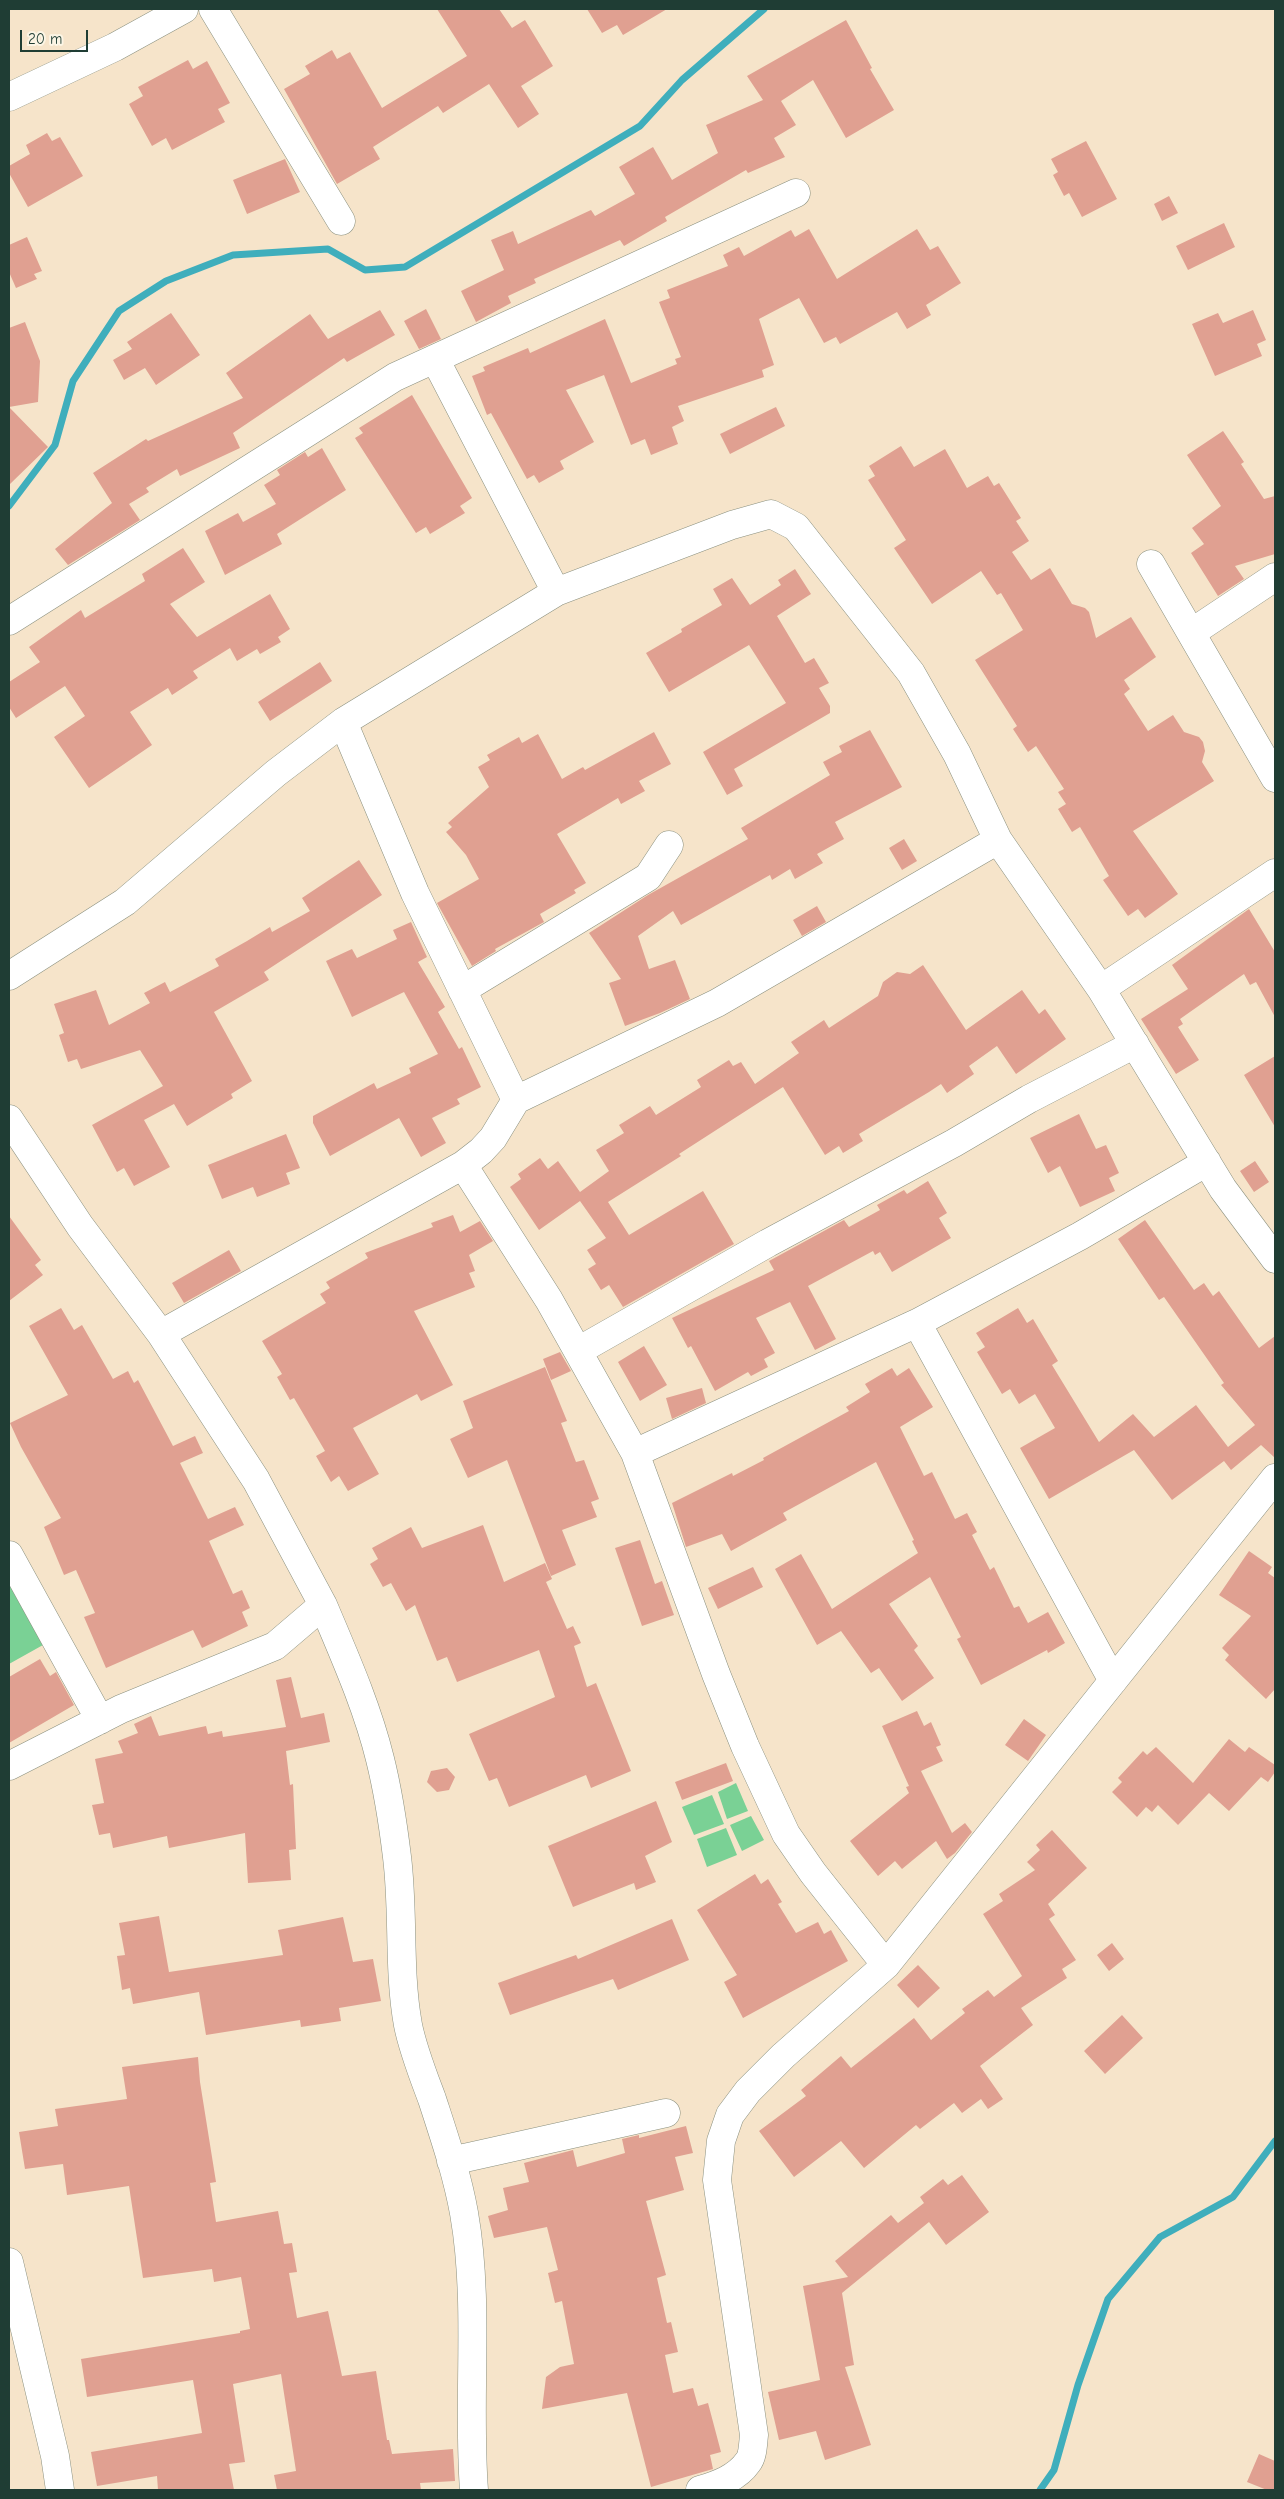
<!DOCTYPE html>
<html>
<head>
<meta charset="utf-8">
<style>
  body { margin:0 }
  #map { position:relative; width:1284px; height:2499px; overflow:hidden; background:#f6e4ca; font-family:"Comic Neue",sans-serif }
  canvas { display:block }
  .frame { position:absolute; inset:0; border:10px solid #1f3d34; pointer-events:none }
  .scale { position:absolute; left:20px; top:30px; width:68px; height:22px; box-sizing:border-box; border:2px solid #1f3d34; border-top:0; padding-left:6px; font-size:15px; line-height:18px; white-space:nowrap; color:#1f3d34; -webkit-text-stroke:4px #fcf5e5; paint-order:stroke }
</style>
</head>
<body>
<div id="map">
<canvas width="1284" height="2499"></canvas>
<div class="frame"></div>
<div class="scale">20 m</div>
</div>
<script>
const context = document.querySelector('canvas').getContext('2d');
context.lineJoin = 'round';
function fill(path, color) { context.fillStyle = color; context.fill(path, 'evenodd'); }
function strokePath(path, color, width, dash) { context.strokeStyle = color; context.lineWidth = width; context.lineCap = dash ? 'butt' : 'round'; context.setLineDash(dash || []); context.stroke(path); }
fill(new Path2D(`
  M 9,1580 L 43,1645 L 9,1664 Z
  M 736,1783 L 748,1811 L 727,1819 L 718,1792 Z
  M 712,1795 L 724,1824 L 694,1835 L 682,1807 Z
  M 751,1816 L 764,1840 L 742,1851 L 730,1825 Z
  M 726,1828 L 737,1855 L 707,1867 L 697,1839 Z`), '#7ad195');
strokePath(new Path2D(`
  M 9,506 L 55,445 L 73,381 L 119,311 L 166,281 L 233,255 L 328,249 L 365,270 L 405,267 L 640,126 L 682,80 L 764,9
  M 1040,2490 L 1054,2470 L 1078,2385 L 1108,2299 L 1160,2237 L 1233,2197 L 1275,2141`), '#3faebc', 7);
fill(new Path2D(`
  M 437,9 L 499,9 L 512,28 L 525,20 L 553,66 L 521,86 L 539,114 L 518,128 L 489,84 L 443,113 L 438,106 L 373,147 L 380,159 L 337,184 L 284,89 L 310,74 L 305,66 L 332,50 L 337,59 L 350,52 L 382,108 L 467,56 Z
  M 587,9 L 667,9 L 623,35 L 617,25 L 602,33 Z
  M 846,20 L 872,68 L 870,69 L 894,110 L 846,138 L 813,80 L 781,101 L 796,125 L 774,138 L 785,157 L 748,173 L 746,170 L 665,217 L 667,221 L 624,246 L 620,240 L 534,279 L 536,283 L 508,296 L 511,303 L 476,322 L 461,291 L 504,270 L 491,240 L 513,231 L 518,244 L 591,210 L 595,216 L 635,194 L 619,167 L 653,147 L 672,180 L 718,153 L 706,125 L 763,100 L 747,76 Z
  M 188,60 L 193,69 L 207,61 L 230,103 L 218,109 L 225,122 L 172,150 L 166,138 L 152,146 L 129,104 L 143,96 L 138,87 Z
  M 47,133 L 52,141 L 60,137 L 83,176 L 28,207 L 9,173 L 9,166 L 30,154 L 26,145 Z
  M 1086,141 L 1117,199 L 1082,217 L 1069,193 L 1064,196 L 1053,175 L 1058,172 L 1051,159 Z
  M 285,159 L 300,192 L 247,214 L 233,180 Z
  M 1169,196 L 1178,213 L 1162,221 L 1154,204 Z
  M 1224,223 L 1235,247 L 1188,270 L 1176,246 Z
  M 809,229 L 837,279 L 917,229 L 930,250 L 938,246 L 961,283 L 926,305 L 931,315 L 907,329 L 897,312 L 840,344 L 836,337 L 824,343 L 799,298 L 759,319 L 774,365 L 762,370 L 764,377 L 678,406 L 684,421 L 672,427 L 678,444 L 651,455 L 645,439 L 631,445 L 604,375 L 566,390 L 594,442 L 560,461 L 564,469 L 539,483 L 534,475 L 527,479 L 491,413 L 487,415 L 472,376 L 485,371 L 483,367 L 528,348 L 530,353 L 605,319 L 631,383 L 677,364 L 675,359 L 681,357 L 659,302 L 670,298 L 667,290 L 728,266 L 723,255 L 739,247 L 744,256 L 791,230 L 795,237 Z
  M 27,237 L 42,271 L 34,274 L 37,279 L 16,288 L 9,272 L 9,245 Z
  M 426,309 L 441,339 L 419,349 L 404,321 Z
  M 380,310 L 395,335 L 347,362 L 344,358 L 233,433 L 240,448 L 180,476 L 177,469 L 146,488 L 149,492 L 129,504 L 140,520 L 68,565 L 55,549 L 112,503 L 93,473 L 146,439 L 148,441 L 243,398 L 226,373 L 310,314 L 328,339 Z
  M 1253,310 L 1266,340 L 1257,344 L 1262,356 L 1215,376 L 1192,324 L 1218,313 L 1223,323 Z
  M 171,313 L 200,355 L 156,385 L 145,368 L 124,380 L 113,360 L 132,349 L 127,342 Z
  M 25,322 L 40,361 L 38,402 L 9,407 L 48,447 L 9,485 L 9,328 Z
  M 412,395 L 472,498 L 460,506 L 465,513 L 430,534 L 426,527 L 416,533 L 355,438 L 363,433 L 359,428 Z
  M 776,407 L 785,426 L 730,454 L 720,434 Z
  M 1223,431 L 1244,462 L 1241,464 L 1264,499 L 1275,496 L 1275,554 L 1235,566 L 1244,579 L 1218,596 L 1191,553 L 1204,544 L 1192,528 L 1221,506 L 1187,455 Z
  M 901,446 L 914,467 L 945,449 L 967,488 L 988,476 L 994,486 L 999,483 L 1021,518 L 1016,521 L 1029,541 L 1012,552 L 1031,580 L 1050,568 L 1072,604 L 1085,608 L 1089,612 L 1096,638 L 1131,617 L 1156,657 L 1124,680 L 1130,689 L 1124,694 L 1148,731 L 1173,715 L 1184,732 L 1199,737 L 1203,742 L 1205,751 L 1202,762 L 1214,781 L 1133,831 L 1178,894 L 1145,918 L 1138,909 L 1128,916 L 1103,880 L 1109,876 L 1080,827 L 1072,832 L 1058,809 L 1066,804 L 1058,792 L 1064,789 L 1036,746 L 1028,752 L 1013,729 L 1017,726 L 975,660 L 1023,630 L 1001,593 L 997,595 L 981,571 L 932,604 L 894,548 L 906,540 L 868,480 L 875,476 L 869,466 Z
  M 322,448 L 346,490 L 277,534 L 282,544 L 225,575 L 205,531 L 238,513 L 243,522 L 276,504 L 264,485 L 280,475 L 277,470 L 305,452 L 308,457 Z
  M 183,548 L 205,582 L 170,604 L 197,637 L 270,594 L 290,629 L 278,637 L 281,642 L 260,654 L 257,649 L 237,661 L 230,648 L 193,671 L 198,678 L 172,695 L 168,688 L 130,712 L 152,745 L 89,788 L 54,737 L 85,716 L 65,686 L 16,718 L 9,707 L 9,682 L 40,662 L 29,647 L 81,610 L 85,618 L 145,581 L 142,574 Z
  M 795,569 L 811,594 L 777,616 L 805,663 L 814,658 L 829,683 L 819,688 L 830,706 L 830,713 L 734,769 L 743,786 L 727,795 L 703,752 L 786,703 L 749,645 L 669,692 L 646,653 L 682,632 L 681,629 L 722,605 L 713,589 L 732,578 L 750,605 L 781,585 L 778,580 Z
  M 320,662 L 332,681 L 270,721 L 258,702 Z
  M 870,730 L 902,787 L 835,822 L 844,839 L 817,854 L 823,863 L 795,879 L 790,869 L 772,880 L 770,875 L 681,925 L 673,911 L 638,936 L 649,969 L 675,960 L 690,999 L 660,1013 L 625,1026 L 609,983 L 621,979 L 589,933 L 648,895 L 748,839 L 741,828 L 830,775 L 823,762 L 842,752 L 839,746 Z
  M 654,732 L 671,764 L 639,781 L 645,791 L 621,804 L 618,798 L 557,834 L 586,883 L 574,890 L 576,893 L 540,914 L 544,922 L 495,949 L 496,951 L 472,966 L 437,903 L 479,879 L 466,855 L 446,832 L 452,827 L 448,823 L 489,787 L 478,767 L 490,760 L 487,755 L 519,737 L 522,743 L 538,734 L 562,779 L 583,767 L 585,770 Z
  M 904,839 L 917,861 L 902,870 L 889,848 Z
  M 359,860 L 382,895 L 264,972 L 269,980 L 214,1012 L 252,1081 L 231,1094 L 233,1098 L 187,1126 L 174,1104 L 144,1120 L 170,1167 L 134,1186 L 124,1168 L 117,1172 L 92,1125 L 163,1086 L 140,1050 L 81,1069 L 77,1059 L 68,1062 L 59,1035 L 64,1033 L 54,1004 L 96,990 L 109,1025 L 150,1003 L 144,993 L 165,982 L 170,992 L 219,966 L 215,959 L 247,941 L 270,927 L 272,932 L 310,911 L 302,898 Z
  M 817,906 L 826,922 L 802,936 L 793,920 Z
  M 1249,909 L 1275,952 L 1275,1017 L 1256,982 L 1250,985 L 1244,974 L 1180,1019 L 1183,1024 L 1178,1027 L 1199,1060 L 1176,1074 L 1141,1019 L 1188,989 L 1172,965 Z
  M 411,922 L 427,957 L 418,962 L 445,1007 L 438,1012 L 459,1049 L 462,1047 L 481,1087 L 457,1099 L 460,1104 L 432,1118 L 446,1143 L 421,1157 L 399,1118 L 330,1156 L 313,1123 L 313,1116 L 374,1083 L 377,1089 L 411,1073 L 409,1068 L 438,1054 L 404,992 L 352,1017 L 326,961 L 352,949 L 357,958 L 397,939 L 393,930 Z
  M 923,965 L 966,1030 L 1022,990 L 1039,1014 L 1045,1009 L 1066,1039 L 1016,1074 L 997,1046 L 969,1066 L 974,1074 L 947,1093 L 941,1084 L 929,1092 L 859,1134 L 863,1141 L 843,1153 L 839,1146 L 825,1155 L 783,1087 L 679,1154 L 681,1156 L 608,1202 L 629,1235 L 703,1191 L 734,1244 L 623,1307 L 609,1285 L 601,1290 L 588,1269 L 596,1264 L 587,1250 L 606,1238 L 580,1201 L 539,1230 L 510,1187 L 521,1179 L 518,1174 L 540,1158 L 548,1169 L 558,1161 L 580,1192 L 609,1171 L 596,1150 L 624,1133 L 619,1125 L 650,1106 L 656,1115 L 701,1087 L 697,1080 L 729,1060 L 733,1066 L 741,1062 L 755,1084 L 799,1053 L 791,1042 L 824,1020 L 829,1028 L 878,996 L 883,982 L 897,972 L 910,974 Z
  M 1275,1056 L 1275,1127 L 1244,1075 Z
  M 1079,1114 L 1096,1149 L 1106,1145 L 1119,1173 L 1109,1178 L 1115,1191 L 1080,1207 L 1060,1166 L 1048,1173 L 1030,1138 Z
  M 286,1134 L 300,1168 L 286,1173 L 290,1184 L 257,1197 L 253,1187 L 222,1199 L 208,1165 Z
  M 1255,1161 L 1269,1182 L 1254,1192 L 1240,1171 Z
  M 928,1181 L 947,1213 L 939,1218 L 951,1238 L 892,1272 L 880,1252 L 875,1255 L 873,1251 L 808,1286 L 836,1339 L 815,1350 L 790,1302 L 756,1318 L 775,1353 L 764,1359 L 768,1367 L 751,1376 L 748,1372 L 715,1391 L 691,1346 L 688,1348 L 672,1318 L 774,1270 L 769,1261 L 844,1220 L 849,1227 L 880,1210 L 877,1205 L 904,1190 L 907,1194 Z
  M 453,1215 L 460,1232 L 480,1221 L 493,1241 L 469,1255 L 475,1271 L 469,1273 L 475,1287 L 414,1311 L 453,1385 L 421,1401 L 417,1394 L 353,1428 L 379,1474 L 348,1491 L 339,1476 L 331,1482 L 316,1456 L 325,1451 L 294,1398 L 290,1400 L 277,1377 L 282,1374 L 262,1341 L 326,1303 L 320,1294 L 330,1288 L 326,1282 L 368,1258 L 365,1253 L 433,1227 L 431,1223 Z
  M 9,1216 L 41,1260 L 35,1265 L 43,1275 L 9,1301 Z
  M 1145,1220 L 1194,1290 L 1204,1283 L 1213,1296 L 1219,1291 L 1259,1348 L 1275,1336 L 1275,1458 L 1261,1445 L 1231,1470 L 1224,1461 L 1172,1500 L 1134,1450 L 1049,1499 L 1020,1448 L 1055,1428 L 1035,1394 L 1019,1404 L 1010,1389 L 1002,1394 L 977,1352 L 985,1347 L 976,1333 L 1018,1308 L 1027,1323 L 1033,1319 L 1058,1361 L 1052,1365 L 1099,1442 L 1133,1414 L 1154,1437 L 1196,1405 L 1228,1447 L 1255,1425 L 1221,1385 L 1224,1383 L 1164,1297 L 1159,1300 L 1118,1239 Z
  M 229,1250 L 241,1271 L 184,1303 L 172,1283 Z
  M 61,1308 L 74,1330 L 82,1325 L 113,1379 L 128,1371 L 134,1383 L 138,1380 L 173,1446 L 195,1436 L 203,1453 L 180,1463 L 208,1519 L 235,1507 L 244,1525 L 209,1541 L 233,1594 L 242,1590 L 250,1608 L 242,1612 L 248,1626 L 202,1648 L 193,1630 L 106,1668 L 84,1617 L 95,1613 L 76,1570 L 64,1575 L 44,1527 L 61,1518 L 21,1447 L 10,1423 L 68,1395 L 29,1326 Z
  M 644,1346 L 667,1385 L 640,1401 L 618,1362 Z
  M 560,1352 L 571,1371 L 551,1380 L 543,1359 Z
  M 545,1367 L 567,1421 L 561,1423 L 576,1462 L 584,1460 L 599,1499 L 591,1502 L 597,1517 L 562,1530 L 576,1565 L 551,1576 L 507,1460 L 468,1478 L 450,1439 L 473,1428 L 463,1401 Z
  M 892,1368 L 897,1376 L 909,1368 L 933,1407 L 900,1427 L 924,1476 L 932,1472 L 955,1519 L 967,1513 L 977,1532 L 972,1535 L 990,1570 L 994,1567 L 1014,1608 L 1019,1606 L 1028,1623 L 1048,1612 L 1065,1643 L 1048,1653 L 1047,1650 L 981,1685 L 957,1639 L 961,1637 L 930,1577 L 889,1604 L 918,1646 L 914,1650 L 934,1678 L 902,1701 L 879,1668 L 871,1673 L 841,1631 L 817,1645 L 775,1569 L 801,1554 L 832,1609 L 918,1553 L 912,1541 L 914,1540 L 876,1462 L 783,1513 L 787,1520 L 731,1551 L 722,1534 L 686,1547 L 672,1503 L 732,1473 L 733,1476 L 764,1460 L 763,1458 L 849,1411 L 846,1407 L 870,1392 L 865,1384 Z
  M 702,1388 L 706,1403 L 672,1419 L 666,1398 Z
  M 483,1525 L 504,1582 L 545,1563 L 552,1579 L 546,1582 L 567,1629 L 573,1626 L 581,1643 L 574,1646 L 587,1687 L 596,1683 L 631,1771 L 591,1788 L 586,1775 L 509,1807 L 497,1778 L 489,1781 L 469,1734 L 555,1697 L 539,1650 L 457,1682 L 447,1657 L 437,1661 L 415,1605 L 406,1611 L 391,1583 L 383,1587 L 370,1564 L 378,1559 L 372,1548 L 411,1527 L 422,1548 Z
  M 640,1540 L 655,1584 L 662,1581 L 674,1615 L 642,1626 L 615,1548 Z
  M 1249,1551 L 1272,1567 L 1268,1573 L 1275,1578 L 1275,1689 L 1266,1699 L 1225,1660 L 1229,1655 L 1222,1648 L 1251,1616 L 1219,1595 Z
  M 753,1567 L 763,1587 L 718,1609 L 708,1588 Z
  M 40,1659 L 50,1676 L 56,1672 L 74,1705 L 9,1743 L 9,1677 Z
  M 291,1677 L 301,1718 L 324,1713 L 330,1742 L 286,1751 L 290,1785 L 293,1784 L 296,1849 L 289,1850 L 291,1880 L 248,1883 L 245,1833 L 169,1848 L 167,1836 L 113,1848 L 110,1833 L 99,1835 L 92,1805 L 104,1803 L 95,1759 L 123,1753 L 118,1741 L 138,1733 L 134,1724 L 151,1716 L 159,1736 L 206,1726 L 208,1734 L 222,1731 L 223,1737 L 286,1727 L 276,1680 Z
  M 917,1711 L 924,1726 L 931,1722 L 941,1745 L 936,1747 L 943,1761 L 921,1771 L 952,1833 L 965,1823 L 972,1832 L 955,1853 L 947,1859 L 936,1841 L 902,1869 L 895,1861 L 878,1876 L 850,1841 L 909,1793 L 906,1787 L 909,1786 L 882,1726 Z
  M 1024,1719 L 1046,1735 L 1028,1761 L 1005,1745 Z
  M 1229,1739 L 1245,1752 L 1249,1747 L 1275,1765 L 1275,1772 L 1268,1782 L 1261,1777 L 1229,1811 L 1209,1793 L 1178,1825 L 1158,1805 L 1152,1812 L 1146,1807 L 1137,1817 L 1112,1792 L 1122,1782 L 1118,1778 L 1143,1751 L 1147,1755 L 1156,1747 L 1193,1783 Z
  M 726,1763 L 733,1781 L 682,1800 L 675,1782 Z
  M 447,1768 L 455,1777 L 449,1790 L 437,1792 L 427,1782 L 431,1771 Z
  M 656,1801 L 672,1842 L 645,1856 L 656,1882 L 636,1890 L 634,1883 L 573,1907 L 548,1846 Z
  M 1052,1830 L 1087,1868 L 1048,1904 L 1055,1915 L 1049,1919 L 1076,1960 L 1062,1969 L 1067,1978 L 1021,2008 L 1033,2025 L 980,2066 L 1003,2099 L 988,2109 L 981,2099 L 962,2113 L 954,2103 L 920,2129 L 916,2125 L 864,2168 L 841,2141 L 794,2177 L 759,2131 L 806,2096 L 801,2090 L 841,2056 L 851,2068 L 914,2018 L 931,2040 L 965,2013 L 962,2009 L 988,1990 L 994,1997 L 1022,1976 L 983,1914 L 1003,1901 L 999,1894 L 1035,1870 L 1027,1862 L 1040,1850 L 1036,1845 Z
  M 755,1874 L 761,1884 L 768,1879 L 782,1902 L 778,1904 L 796,1933 L 818,1922 L 824,1934 L 831,1930 L 848,1961 L 743,2018 L 724,1982 L 737,1975 L 697,1910 Z
  M 159,1916 L 169,1972 L 283,1955 L 278,1930 L 343,1917 L 353,1962 L 373,1959 L 381,2001 L 339,2008 L 341,2021 L 301,2027 L 300,2020 L 206,2035 L 199,1992 L 133,2004 L 130,1988 L 122,1990 L 117,1956 L 125,1955 L 119,1923 Z
  M 672,1919 L 689,1960 L 618,1990 L 613,1979 L 510,2015 L 498,1983 L 576,1955 L 578,1959 Z
  M 1112,1943 L 1124,1959 L 1109,1971 L 1097,1955 Z
  M 918,1965 L 940,1988 L 918,2008 L 897,1985 Z
  M 1122,2015 L 1143,2038 L 1105,2074 L 1084,2051 Z
  M 198,2057 L 200,2082 L 216,2182 L 210,2183 L 216,2222 L 278,2211 L 284,2244 L 292,2243 L 297,2272 L 289,2273 L 297,2318 L 328,2311 L 342,2376 L 376,2371 L 387,2440 L 389,2440 L 392,2454 L 453,2449 L 455,2481 L 420,2483 L 421,2490 L 277,2490 L 274,2475 L 296,2471 L 281,2374 L 233,2384 L 245,2462 L 229,2464 L 234,2490 L 158,2490 L 157,2476 L 97,2486 L 91,2452 L 202,2433 L 193,2380 L 87,2397 L 81,2359 L 240,2333 L 240,2331 L 250,2329 L 241,2277 L 214,2282 L 212,2269 L 143,2278 L 129,2186 L 67,2195 L 63,2164 L 25,2169 L 19,2132 L 58,2126 L 55,2109 L 127,2099 L 122,2067 Z
  M 686,2126 L 693,2153 L 675,2157 L 684,2190 L 646,2201 L 666,2275 L 657,2278 L 667,2323 L 671,2322 L 678,2352 L 665,2355 L 673,2393 L 693,2388 L 698,2406 L 708,2403 L 721,2452 L 710,2455 L 713,2469 L 651,2487 L 627,2393 L 542,2409 L 546,2377 L 560,2367 L 574,2364 L 562,2301 L 555,2303 L 548,2273 L 558,2270 L 547,2227 L 494,2238 L 488,2216 L 508,2210 L 503,2188 L 529,2182 L 524,2163 L 573,2150 L 577,2167 L 625,2153 L 622,2139 L 639,2135 L 639,2138 Z
  M 962,2175 L 989,2212 L 946,2245 L 929,2222 L 842,2293 L 854,2365 L 845,2367 L 871,2445 L 825,2460 L 816,2431 L 779,2440 L 768,2392 L 820,2380 L 803,2286 L 848,2277 L 835,2261 L 891,2215 L 898,2223 L 924,2203 L 920,2197 L 943,2179 L 948,2185 Z
  M 1259,2454 L 1275,2461 L 1275,2490 L 1267,2490 L 1247,2482 Z`), '#e0a091');
const street = new Path2D(`
  M 213,9 L 341,221
  M 9,97 L 115,47 L 184,9
  M 435,359 L 556,592
  M 1151,564 L 1275,778
  M 9,621 L 395,377 L 796,193
  M 1191,633 L 1275,577
  M 343,722 L 415,893 L 516,1100
  M 9,976 L 125,902 L 276,773 L 343,722 L 556,592 L 732,525 L 771,514 L 796,527 L 911,673 L 957,754 L 998,840 L 1101,989 L 1223,1189 L 1275,1259
  M 1101,989 L 1275,873
  M 462,990 L 648,877 L 669,845
  M 9,1119 L 80,1226 L 161,1334 L 256,1480 L 323,1605 L 275,1646 L 121,1709 L 9,1766
  M 463,1165 L 549,1300 L 635,1453 L 716,1674 L 745,1746 L 786,1834 L 813,1873 L 886,1965
  M 917,1323 L 1113,1681
  M 161,1334 L 463,1165 L 481,1151 L 493,1138 L 516,1100 L 717,1003 L 998,840
  M 578,1351 L 768,1243 L 954,1143 L 1029,1099 L 1135,1044
  M 635,1453 L 917,1323 L 1080,1236 L 1207,1162
  M 9,1555 L 100,1720
  M 323,1605 C 344,1655 367,1706 380,1759 C 388,1791 393,1824 397,1857 C 404,1913 398,1970 408,2025 C 413,2050 423,2075 432,2099 C 444,2136 457,2174 464,2213 C 480,2304 467,2398 474,2490
  M 451,2161 L 666,2113
  M 9,2262 L 55,2456 L 60,2490
  M 700,2490 C 717,2485 737,2478 748,2462 C 753,2456 753,2443 754,2435 L 717,2180 L 721,2141 L 730,2115 L 748,2091 L 783,2056 L 886,1965 L 1275,1478`);
strokePath(street, '#8a907f', 29);
strokePath(street, '#fff', 28);
</script>
</body>
</html>
